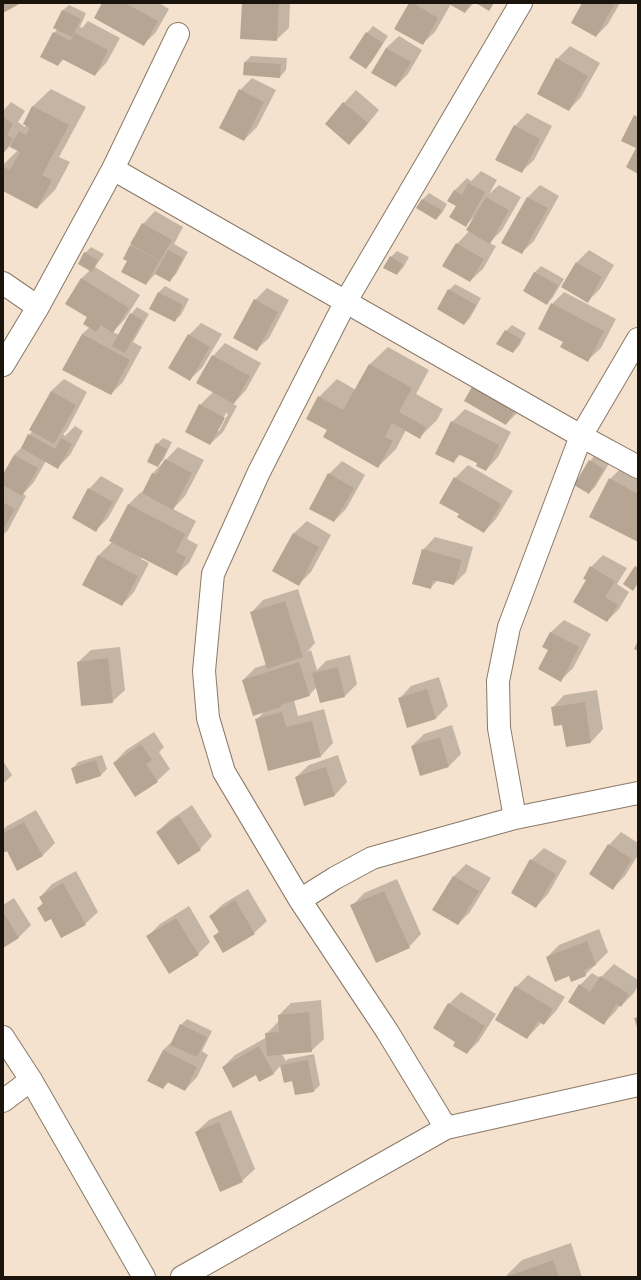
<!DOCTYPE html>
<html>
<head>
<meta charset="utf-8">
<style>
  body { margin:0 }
  #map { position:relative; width:641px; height:1280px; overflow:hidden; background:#f4e2ce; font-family:Ubuntu,sans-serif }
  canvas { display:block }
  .frame { position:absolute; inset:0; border:4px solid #1a140d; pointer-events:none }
</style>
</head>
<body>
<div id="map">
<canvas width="641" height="1280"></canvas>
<div class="frame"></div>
</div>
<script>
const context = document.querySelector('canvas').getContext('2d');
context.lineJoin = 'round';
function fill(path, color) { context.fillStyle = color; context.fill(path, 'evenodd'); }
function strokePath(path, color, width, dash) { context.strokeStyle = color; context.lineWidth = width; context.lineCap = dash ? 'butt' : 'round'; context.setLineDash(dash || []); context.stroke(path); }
fill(new Path2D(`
  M 103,3 L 159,3 L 169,9 L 156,32 L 144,44 Z
  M 243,3 L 290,3 L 289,28 L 276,40 Z
  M 410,3 L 474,3 L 465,12 L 451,4 L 435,32 L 422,44 Z
  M 584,3 L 620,3 L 608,24 L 596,36 Z
  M 69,5 L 86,13 L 80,27 L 82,28 L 88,21 L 120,38 L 107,62 L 95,75 L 64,59 L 58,65 L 54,33 L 58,29 L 62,11 Z
  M 373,26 L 388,36 L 372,61 L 366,68 L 351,58 L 367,33 Z
  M 399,36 L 422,50 L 408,74 L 396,86 L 386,48 Z
  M 570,46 L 600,63 L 581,97 L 569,110 L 557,59 Z
  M 251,56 L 287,58 L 286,70 L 280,77 L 244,74 L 245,62 Z
  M 252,78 L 276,90 L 257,127 L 244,140 L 240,90 Z
  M 51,89 L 86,107 L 59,157 L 70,162 L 55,190 L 37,208 L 3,190 L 3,165 L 18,150 L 10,146 L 3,153 L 3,111 L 11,102 L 25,111 L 18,122 L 25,127 L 27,125 L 24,123 L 33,106 Z
  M 356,90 L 379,110 L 362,131 L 349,143 L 344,103 Z
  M 527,113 L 552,126 L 534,160 L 521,172 L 515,126 Z
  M 481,171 L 497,180 L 489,194 L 499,185 L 521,197 L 502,230 L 489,243 L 496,246 L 483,269 L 470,281 L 457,244 L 469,231 L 474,217 L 466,225 L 457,205 L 454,191 L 467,178 L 471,181 Z
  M 540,185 L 559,196 L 534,241 L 521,253 L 502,243 L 528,197 Z
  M 429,193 L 447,204 L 442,213 L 436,219 L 418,208 L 423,199 Z
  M 155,211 L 183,227 L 174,244 L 188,252 L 176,274 L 170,280 L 156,273 L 146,284 L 131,246 L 143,224 Z
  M 91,247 L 104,254 L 95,267 L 140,295 L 125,319 L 113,332 L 119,335 L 131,314 L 137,307 L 149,314 L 133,342 L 142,347 L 123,382 L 111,394 L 82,334 L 90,327 L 81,279 L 90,270 L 85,253 Z
  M 589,250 L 614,265 L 600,289 L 588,301 L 577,262 Z
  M 397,251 L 409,257 L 403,268 L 397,274 L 391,257 Z
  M 541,266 L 564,279 L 553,297 L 547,304 L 525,291 L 535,272 Z
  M 455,284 L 481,298 L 470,318 L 464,324 L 438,309 L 449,290 Z
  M 165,286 L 189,299 L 181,315 L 174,321 L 158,293 Z
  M 267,288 L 289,300 L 269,338 L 256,350 L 255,300 Z
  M 564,292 L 616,319 L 601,348 L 588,360 L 564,341 L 552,304 Z
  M 201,323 L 222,334 L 202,368 L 189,380 L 189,335 Z
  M 512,325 L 526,333 L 519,346 L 513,352 L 506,331 Z
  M 225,343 L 261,363 L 246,390 L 233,404 L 237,406 L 223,432 L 210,444 L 200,405 L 214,391 L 213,356 ZM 226,413 L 228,414 L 219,431 L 217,431 Z
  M 388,347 L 429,370 L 416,394 L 443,409 L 437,420 L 419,438 L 406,430 L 396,449 L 378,467 L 328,430 L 319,397 L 337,379 L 356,390 L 370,364 Z
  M 64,379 L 87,392 L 67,430 L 63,434 L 65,436 L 75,426 L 83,431 L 70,455 L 58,467 L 46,461 L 34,482 L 23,494 L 26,496 L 8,530 L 3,535 L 3,476 L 14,455 L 22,447 L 29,435 L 33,431 L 51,391 Z
  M 474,386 L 518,412 L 506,424 Z
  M 465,409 L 511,432 L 498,457 L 486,470 L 478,463 L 461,454 L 453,462 L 452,422 Z
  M 163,438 L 172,442 L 163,460 L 157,466 L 157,444 Z
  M 178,447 L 204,460 L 185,496 L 173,509 L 196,521 L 187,539 L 198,545 L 189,563 L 176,575 L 142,557 L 141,559 L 149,563 L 134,592 L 122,605 L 99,555 L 112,542 L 128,505 L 141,492 L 143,493 L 153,473 Z
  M 596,454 L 610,462 L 595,487 L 589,493 L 576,485 L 590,461 Z
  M 342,461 L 365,475 L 346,509 L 334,521 L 310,508 L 329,474 Z
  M 468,465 L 513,491 L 496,519 L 484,532 L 460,514 L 455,478 Z
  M 622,467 L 638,475 L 638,541 L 610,479 Z
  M 101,476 L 124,489 L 108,518 L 96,530 L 89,489 Z
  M 307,521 L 331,535 L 311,572 L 299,584 L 274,571 L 294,533 Z
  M 435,537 L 473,547 L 466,572 L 454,584 L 438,580 L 430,588 L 423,550 Z
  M 603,555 L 627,568 L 617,584 L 629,592 L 619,609 L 607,621 L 587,580 L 591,567 Z
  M 298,589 L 315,643 L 307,652 L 311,650 L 317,670 L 326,661 L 350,655 L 357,684 L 345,696 L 317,687 L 309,695 L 294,700 L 298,716 L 324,709 L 333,743 L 321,756 L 256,720 L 264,712 L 243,680 L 255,668 L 267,664 L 251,613 L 263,600 Z
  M 564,620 L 591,634 L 573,668 L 561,680 L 549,649 L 544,647 L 551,632 Z
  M 120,647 L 125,690 L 112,702 L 78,662 L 91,650 Z
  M 439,677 L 448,706 L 436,718 L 408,727 L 399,699 L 411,686 Z
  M 597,690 L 603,729 L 591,742 L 563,724 L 552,708 L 564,695 Z
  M 452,725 L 461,754 L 449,766 L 412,746 L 424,734 Z
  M 154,732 L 164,747 L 159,752 L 170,769 L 157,781 L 114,763 L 126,750 Z
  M 102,755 L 107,769 L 101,775 L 72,769 L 78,762 Z
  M 338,755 L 347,782 L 335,795 L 305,804 L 296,777 L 309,765 Z
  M 3,761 L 12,775 L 3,784 Z
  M 192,805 L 212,836 L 200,849 L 157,832 L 170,820 Z
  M 36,810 L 55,843 L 42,856 L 7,850 L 3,852 L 3,830 L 7,826 Z
  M 621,832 L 638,843 L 638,855 L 625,876 L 613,888 L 609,845 Z
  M 544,848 L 567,861 L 548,894 L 536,907 L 531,860 Z
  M 466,864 L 491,878 L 470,912 L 458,924 L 433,909 L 454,876 Z
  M 76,871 L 98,912 L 85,924 L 51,918 L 38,908 L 43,903 L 40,897 L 52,884 Z
  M 397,879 L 421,934 L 409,947 L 352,906 L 364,893 Z
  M 248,889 L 267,921 L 254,933 L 215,936 L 219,931 L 210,916 L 223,904 Z
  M 14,898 L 31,925 L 19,937 L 3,947 L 3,905 Z
  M 189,906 L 210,942 L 198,954 L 147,937 L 160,924 Z
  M 599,929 L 608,952 L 585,975 L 569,975 L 547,957 L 559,945 Z
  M 614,964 L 638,980 L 638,986 L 633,994 L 621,1006 L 620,1005 L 616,1011 L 603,1024 L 580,985 L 592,973 L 600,978 Z
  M 528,975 L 565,997 L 556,1011 L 544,1024 L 542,1022 L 527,1038 L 516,987 Z
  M 461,992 L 496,1014 L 479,1041 L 467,1053 L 457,1041 L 449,1004 Z
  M 321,1000 L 324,1039 L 311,1051 L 282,1054 L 286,1061 L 288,1059 L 314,1054 L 320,1085 L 314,1091 L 293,1080 L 281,1065 L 274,1073 L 260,1081 L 256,1074 L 223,1067 L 235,1055 L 267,1037 L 266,1034 L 279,1021 L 279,1015 L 291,1003 Z
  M 187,1019 L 212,1031 L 202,1051 L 208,1055 L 197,1077 L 185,1090 L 169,1082 L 163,1088 L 163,1050 L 174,1040 L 181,1025 Z
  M 231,1110 L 255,1169 L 242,1181 L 196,1132 L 209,1120 Z
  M 571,1243 L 582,1277 L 505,1277 L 522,1260 Z`), '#0003');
fill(new Path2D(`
  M 3,3 L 21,3 L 3,13 Z
  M 102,3 L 125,3 L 158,21 L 144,46 L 94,18 Z
  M 242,3 L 279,3 L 277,41 L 240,39 Z
  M 409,3 L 413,3 L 438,18 L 423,45 L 394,29 Z
  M 447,3 L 471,3 L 465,13 Z
  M 476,3 L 494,3 L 489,11 Z
  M 582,3 L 615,3 L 596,37 L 571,23 Z
  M 62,10 L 81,19 L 72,37 L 53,28 Z
  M 53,32 L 71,41 L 75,33 L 108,50 L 95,76 L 62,59 L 58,66 L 40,57 Z
  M 366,32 L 383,43 L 366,69 L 349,58 Z
  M 386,48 L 411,62 L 396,87 L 371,73 Z
  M 556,58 L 588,76 L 569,111 L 537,94 Z
  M 244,62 L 281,64 L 280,78 L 243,75 Z
  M 239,89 L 264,102 L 244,141 L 219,128 Z
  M 343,102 L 368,123 L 349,145 L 325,124 Z
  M 32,106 L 69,125 L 42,175 L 52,180 L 37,209 L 3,191 L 3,167 L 10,170 L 20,152 L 10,147 L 19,131 L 26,135 L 30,128 L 23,124 Z
  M 634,115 L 638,117 L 638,174 L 626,167 L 636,148 L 621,141 Z
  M 3,117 L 13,124 L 7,135 L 13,139 L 3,154 Z
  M 514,125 L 540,139 L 522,173 L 495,160 Z
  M 468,183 L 485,192 L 466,227 L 449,217 L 456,206 L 447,201 L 454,190 L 462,195 Z
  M 486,197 L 509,210 L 490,244 L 466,230 Z
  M 527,197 L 548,208 L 522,254 L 501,243 Z
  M 422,199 L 442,210 L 436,220 L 416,208 Z
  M 142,223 L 172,240 L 160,261 L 130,244 Z
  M 456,243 L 484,259 L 470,282 L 442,266 Z
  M 130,245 L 159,261 L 146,285 L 121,272 L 127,261 L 123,259 Z
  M 168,250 L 183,258 L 170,282 L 155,274 Z
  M 84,252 L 98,260 L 92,272 L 78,264 Z
  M 390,256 L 403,264 L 397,275 L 383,268 Z
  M 576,262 L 602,277 L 588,303 L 561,287 Z
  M 534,272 L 558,285 L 547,305 L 523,291 Z
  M 81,278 L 129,308 L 113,333 L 101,325 L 96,332 L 83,324 L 87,317 L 65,304 Z
  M 448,289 L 476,305 L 464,325 L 437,309 Z
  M 158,292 L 183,305 L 175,322 L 149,309 Z
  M 254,299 L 278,312 L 257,351 L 233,338 Z
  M 551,303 L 604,331 L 588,362 L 560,347 L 563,342 L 538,329 Z
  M 130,313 L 143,320 L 125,353 L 112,346 Z
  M 505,330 L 521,339 L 513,353 L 496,344 Z
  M 82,334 L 130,360 L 111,395 L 62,370 Z
  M 188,334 L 210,347 L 190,381 L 168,368 Z
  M 212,355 L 250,376 L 234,404 L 196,383 Z
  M 369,364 L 412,388 L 399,412 L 426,427 L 420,439 L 392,423 L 385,437 L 393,441 L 378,468 L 323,437 L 327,430 L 306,419 L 318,396 L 343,410 Z
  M 473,385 L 515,410 L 506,425 L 464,401 Z
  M 51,391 L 76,405 L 54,444 L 29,430 Z
  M 199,404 L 225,418 L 210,445 L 185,432 Z
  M 451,421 L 499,445 L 486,471 L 476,466 L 477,463 L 458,454 L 454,463 L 435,454 Z
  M 28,434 L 55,449 L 61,438 L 72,444 L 58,469 L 21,448 Z
  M 156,443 L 167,449 L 158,467 L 147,462 Z
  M 14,455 L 38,468 L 22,496 L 3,485 L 3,474 Z
  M 165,459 L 192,473 L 173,510 L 142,493 L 152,473 L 156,475 Z
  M 589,460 L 604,469 L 589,494 L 574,485 Z
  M 328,473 L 354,488 L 334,522 L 309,509 Z
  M 454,477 L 501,504 L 484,533 L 457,517 L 459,514 L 439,503 Z
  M 609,478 L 638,494 L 638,542 L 589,517 Z
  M 88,488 L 113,502 L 96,532 L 72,518 Z
  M 3,502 L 15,509 L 3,530 Z
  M 128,504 L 185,534 L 176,552 L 186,557 L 177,576 L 109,541 Z
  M 293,533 L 319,547 L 299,586 L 272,571 Z
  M 422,549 L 462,560 L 454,585 L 433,580 L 431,589 L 412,584 Z
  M 98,555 L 138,576 L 122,606 L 82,585 Z
  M 590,566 L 615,581 L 605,597 L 618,605 L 607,622 L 573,602 L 586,580 L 583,579 Z
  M 635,566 L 638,568 L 638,583 L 633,591 L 623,584 Z
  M 285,601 L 303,657 L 267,669 L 250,612 Z
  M 550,632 L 579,647 L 561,682 L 538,669 L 548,650 L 542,647 Z
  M 638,641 L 638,651 L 634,649 Z
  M 108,658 L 113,703 L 81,706 L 77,662 Z
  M 299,662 L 310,696 L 281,705 L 281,707 L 253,716 L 242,680 Z
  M 338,667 L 345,697 L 320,703 L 312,673 Z
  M 427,689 L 436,719 L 407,728 L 398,698 Z
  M 585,702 L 591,743 L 566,747 L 562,725 L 554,726 L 551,707 Z
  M 282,712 L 286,727 L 312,721 L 321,757 L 268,771 L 255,719 Z
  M 440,737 L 449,767 L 420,776 L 411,746 Z
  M 141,744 L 152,760 L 146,764 L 158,782 L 135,797 L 113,763 Z
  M 96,760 L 101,776 L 76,784 L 71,768 Z
  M 326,767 L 335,796 L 304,806 L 295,777 Z
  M 179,816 L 201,850 L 178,865 L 156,832 Z
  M 24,822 L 43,856 L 17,871 L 7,851 L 3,853 L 3,833 Z
  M 608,844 L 632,859 L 613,890 L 589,874 Z
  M 530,859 L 556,874 L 536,908 L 511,893 Z
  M 453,876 L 479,891 L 458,925 L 432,910 Z
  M 63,883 L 86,925 L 61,938 L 51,919 L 45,922 L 37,908 L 43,904 L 39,897 Z
  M 384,891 L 410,948 L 376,963 L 350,905 Z
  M 235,900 L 255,934 L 223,953 L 213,936 L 219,932 L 209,916 Z
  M 3,912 L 19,938 L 3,948 Z
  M 176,918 L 199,955 L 169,974 L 146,936 Z
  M 587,941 L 596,965 L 584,970 L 586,976 L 571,982 L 569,976 L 555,982 L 546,957 Z
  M 600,976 L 629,994 L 621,1007 L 616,1004 L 604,1025 L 568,1002 L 579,984 L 590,992 Z
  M 515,986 L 553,1009 L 544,1025 L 538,1021 L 527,1039 L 495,1020 Z
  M 448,1003 L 485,1026 L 467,1054 L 453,1046 L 455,1042 L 433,1028 Z
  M 309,1012 L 312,1052 L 267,1056 L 265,1033 L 279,1032 L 278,1015 Z
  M 638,1017 L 638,1030 L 634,1018 Z
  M 180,1024 L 207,1037 L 197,1057 L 170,1045 Z
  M 259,1046 L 274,1074 L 259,1082 L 256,1075 L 233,1088 L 222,1067 Z
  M 163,1050 L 197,1067 L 185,1091 L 167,1082 L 163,1089 L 147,1081 Z
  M 308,1060 L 314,1092 L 295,1095 L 292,1081 L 284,1083 L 280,1065 Z
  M 219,1122 L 243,1182 L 220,1192 L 195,1132 Z
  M 553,1260 L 559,1277 L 506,1277 Z`), '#b6a592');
const minor = new Path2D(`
  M 113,169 L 581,436 L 638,467
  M 3,283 L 38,307 L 3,365
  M 38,307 L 113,169 L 178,34
  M 515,818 L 499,728 L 498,681 L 509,627 L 581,436 L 638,339
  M 300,900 L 224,772 L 208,718 L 204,671 L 213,574 L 259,472 L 346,301 L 521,3
  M 3,1037 L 31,1080 L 144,1277
  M 3,1101 L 31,1080
  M 446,1128 L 638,1085
  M 182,1277 L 446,1128 L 387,1031 L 300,900 L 335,878 L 372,858 L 515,818 L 638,793`);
strokePath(minor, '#897967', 24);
strokePath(minor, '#fff', 22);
</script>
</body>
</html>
